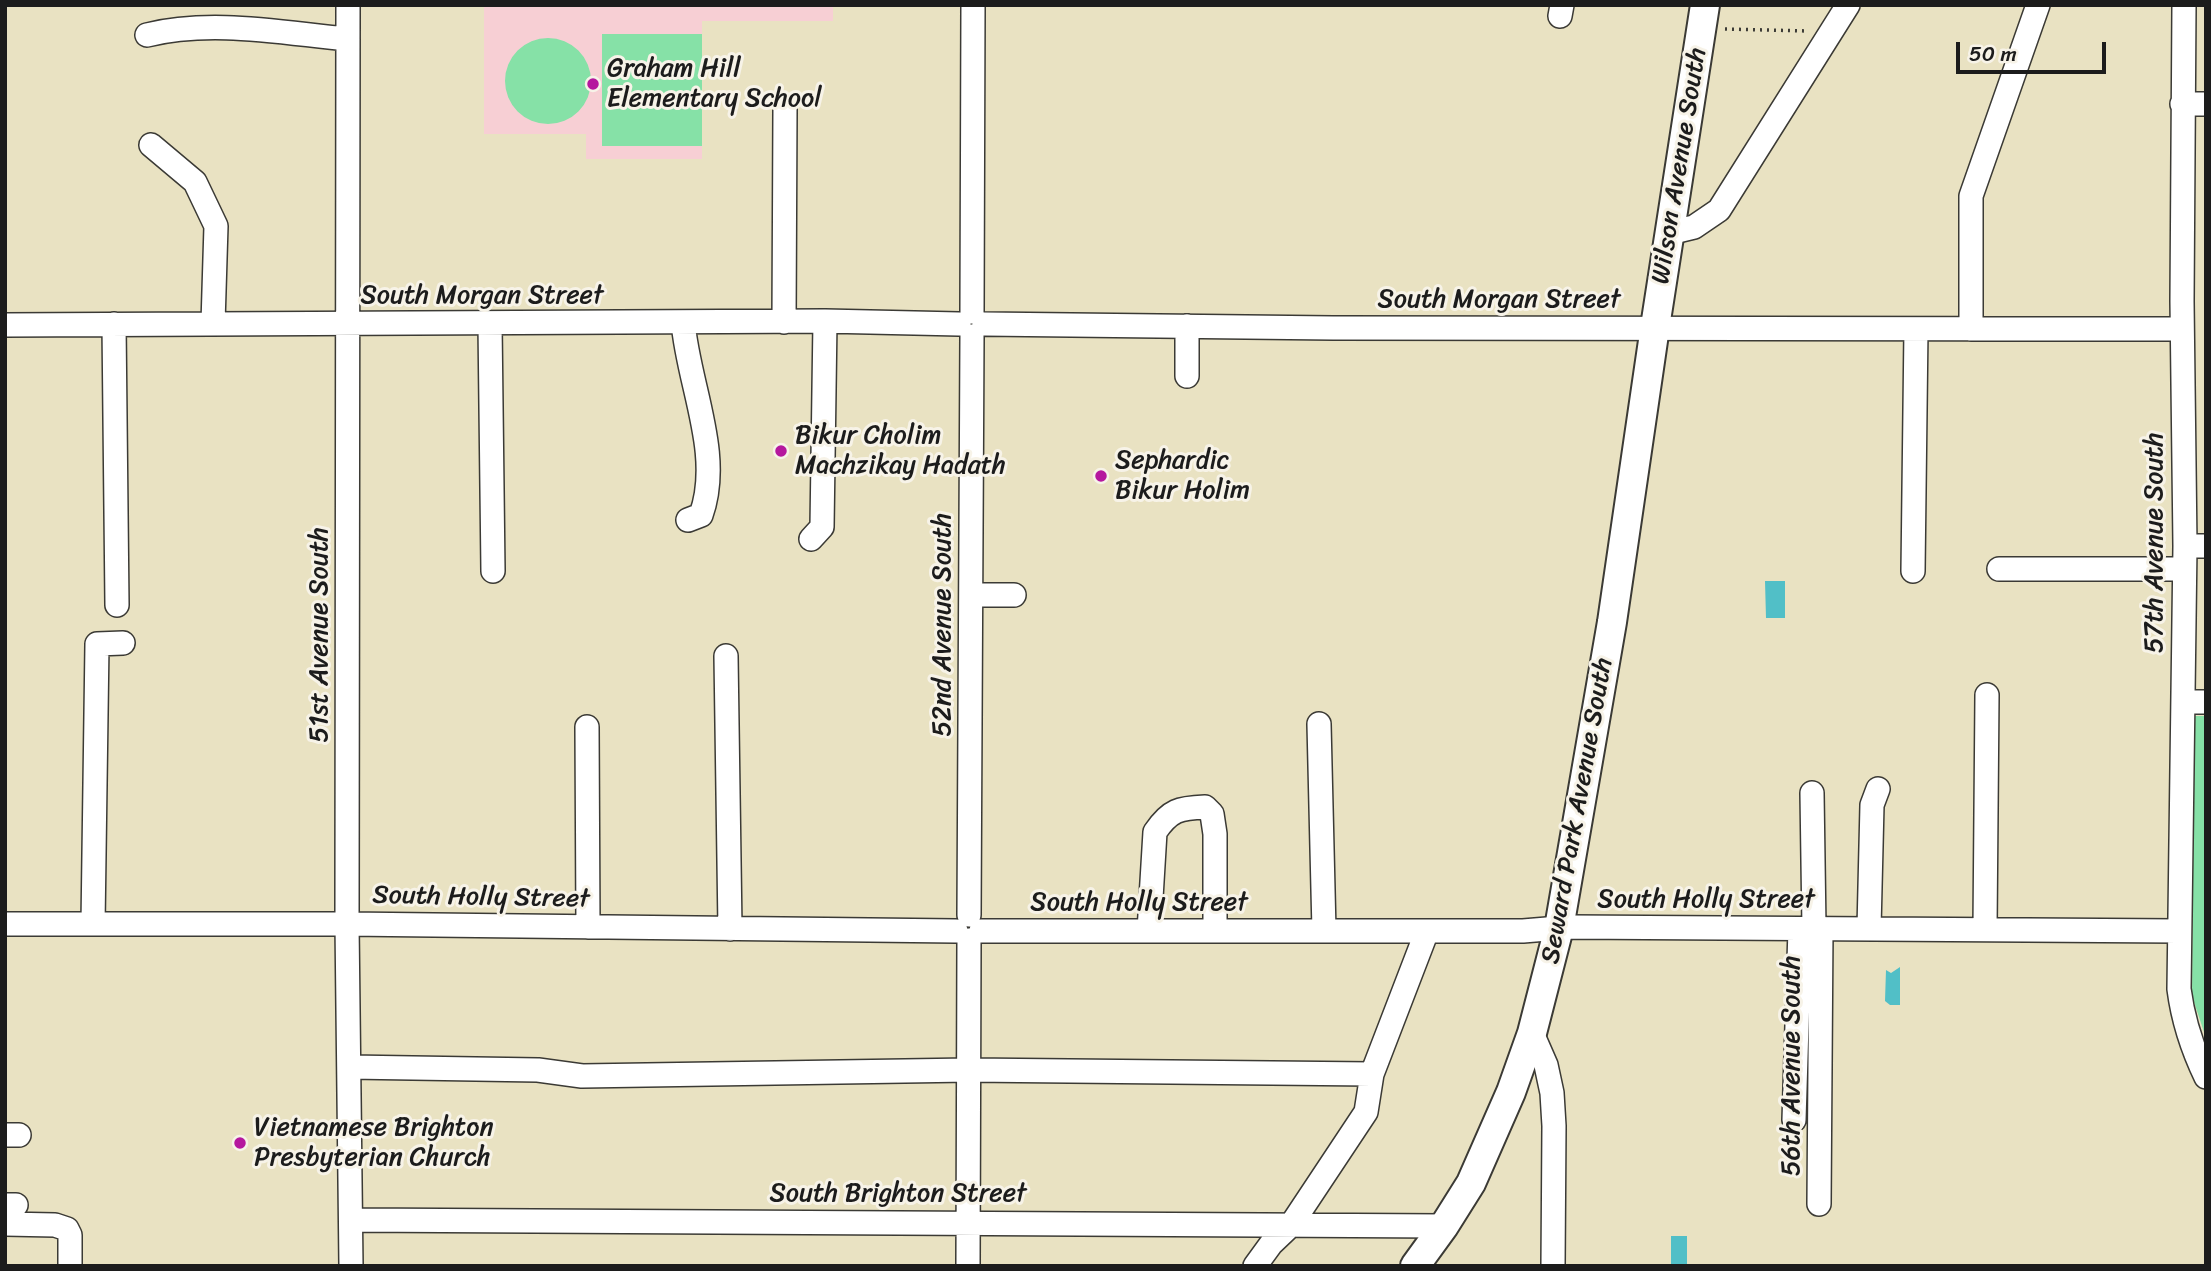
<!DOCTYPE html>
<html>
<head>
<meta charset="utf-8">
<style>
  body { margin:0 }
  #map { position:relative; width:2211px; height:1271px; overflow:hidden; background:#e9e2c2; font-family:Sriracha,sans-serif }
  canvas { display:block }
  .frame { position:absolute; inset:0; border:7px solid #1c1c1c; pointer-events:none }
  .scale { position:absolute; left:1956px; top:42px; width:150px; height:32px; box-sizing:border-box; border:4px solid #1c1c1c; border-top:0; padding-left:9px; font-size:21px; line-height:24px; white-space:nowrap; color:#1c1c1c; -webkit-text-stroke:5px #f7f3e8; paint-order:stroke }
</style>
</head>
<body>
<div id="map">
<canvas width="2211" height="1271"></canvas>
<div class="frame"></div>
<div class="scale">50 m</div>
</div>
<script>
const context = document.querySelector('canvas').getContext('2d');
context.lineJoin = 'round';
function fill(path, color) { context.fillStyle = color; context.fill(path, 'evenodd'); }
function strokePath(path, color, width, dash) { context.strokeStyle = color; context.lineWidth = width; context.lineCap = dash ? 'butt' : 'round'; context.setLineDash(dash || []); context.stroke(path); }
function drawText(font, color, halo, rows, align = 'center') {
  context.font = font + ' Sriracha,sans-serif'; context.lineWidth = 6; context.setLineDash([]); context.textBaseline = 'middle'; context.strokeStyle = halo; context.fillStyle = color; for (const [text, x, y, turn = 0] of rows) {
    context.save(); context.translate(x, y); context.rotate((+turn || 0) * Math.PI / 180); context.textAlign = isNaN(turn) ? turn : align; if (halo) context.strokeText(text, 0, 0); context.fillText(text, 0, 0); context.restore();
  }
}
fill(new Path2D(`
  M 484,5 L 833,5 L 833,21 L 702,21 L 702,159 L 586,159 L 586,134 L 484,134 Z`), '#f7cfd4');
fill(new Path2D(`
  M 602,34 L 702,34 L 702,146 L 602,146 Z
  M505 81a43 43 0 1 1 86 0a43 43 0 1 1-86 0Z
  M 2194,716 L 2206,716 L 2206,1038 L 2192,996 Z`), '#86e1a7');
fill(new Path2D(`
  M 1765,581 L 1785,581 L 1785,618 L 1766,618 Z
  M 1900,967 L 1900,1005 L 1890,1005 L 1885,1001 L 1886,970 L 1891,973 Z
  M 1671,1236 L 1687,1236 L 1687,1266 L 1671,1266 Z`), '#51bfc7');
const minor = new Path2D(`
  M 348,5 L 347,924 L 351,1266
  M 2184,5 L 2182,301 L 2185,546 L 2179,989 C 2183,1020 2192,1048 2206,1077
  M 1560,16 L 1562,5
  M 147,35 C 212,19 282,33 348,39
  M 2182,104 L 2206,104
  M 151,145 L 195,182 L 216,226 L 213,323
  M 1669,233 L 1694,227 L 1719,210 L 1848,5
  M 972,312 L 973,5
  M 683,322 C 688,384 723,454 701,515 L 688,520
  M 784,322 L 785,109
  M 114,324 L 117,605
  M 490,324 L 493,571
  M 984,324 L 1333,328 L 2182,329
  M 5,325 L 825,321 L 959,324
  M 1187,326 L 1187,376
  M 1971,329 L 1971,196 L 2038,5
  M 811,539 L 822,527 L 825,321
  M 2185,546 L 2206,546
  M 1999,569 L 2184,569
  M 1913,571 L 1916,329
  M 971,595 L 1014,595
  M 726,656 L 730,929
  M 2183,702 L 2206,702
  M 1319,724 L 1324,931
  M 587,727 L 588,927
  M 1812,793 L 1814,928
  M 969,915 L 972,336
  M 5,924 L 347,924 L 956,931
  M 93,924 L 97,644 L 123,643
  M 1869,928 L 1872,805 L 1878,789
  M 1985,928 L 1987,695
  M 981,931 L 1523,931 L 1571,927 L 2178,931
  M 1149,931 L 1155,832 C 1170,810 1179,808 1205,807 L 1212,814 L 1215,834 L 1215,931
  M 1532,1033 L 1546,1065 L 1552,1093 L 1554,1126 L 1553,1266
  M 350,1067 L 538,1070 L 582,1076 L 969,1070 L 1372,1074
  M 1794,1120 L 1800,929
  M 5,1135 L 19,1135
  M 1819,1204 L 1821,929
  M 5,1205 L 16,1205
  M 352,1220 L 1444,1226
  M 5,1224 L 55,1225 L 67,1229 L 70,1235 L 70,1266
  M 968,1266 L 969,940
  M 1255,1266 L 1271,1244 L 1291,1225 L 1366,1112 L 1372,1074 L 1427,931`);
const major = new Path2D(`
  M 1415,1266 L 1444,1226 L 1471,1183 L 1511,1092 L 1532,1033 L 1559,928 L 1612,622 L 1655,327 L 1705,5`);
strokePath(minor, '#3b3a35', 26);
strokePath(major, '#3b3a35', 32);
strokePath(new Path2D(`
  M 1725,29 L 1808,31`), '#3b3a35', 3.5, [2, 5]);
strokePath(minor, '#fff', 23);
strokePath(major, '#fff', 28);
for (const [x, y, r, color] of [
  [593,84,7,"#b5179e"],
  [781,451,7,"#b5179e"],
  [1101,476,7,"#b5179e"],
  [240,1143,7,"#b5179e"]
]) { const dot = new Path2D(); dot.arc(x, y, r, 0, 2 * Math.PI); context.fillStyle = color; context.fill(dot); strokePath(dot, '#f7f3e8', 2.5); }
drawText('26px', '#1c1c1c', '#f7f3e8', [
  ["Graham Hill",607,69],
  ["Elementary School",607,99],
  ["Bikur Cholim",795,436],
  ["Machzikay Hadath",795,466],
  ["Sephardic",1115,461],
  ["Bikur Holim",1115,491],
  ["Vietnamese Brighton",254,1128],
  ["Presbyterian Church",254,1158]
], 'left');
drawText('26px', '#1c1c1c', '#f7f3e8', [
  ["Wilson Avenue South",1680,166,-81],
  ["South Morgan Street",482,296],
  ["South Morgan Street",1499,300],
  ["57th Avenue South",2155,543,-90],
  ["52nd Avenue South",943,625,-90],
  ["51st Avenue South",320,635,-90],
  ["Seward Park Avenue South",1578,811,-80],
  ["South Holly Street",481,898,1],
  ["South Holly Street",1706,900],
  ["South Holly Street",1139,903],
  ["56th Avenue South",1792,1066,-90],
  ["South Brighton Street",898,1194]
]);
</script>
</body>
</html>
